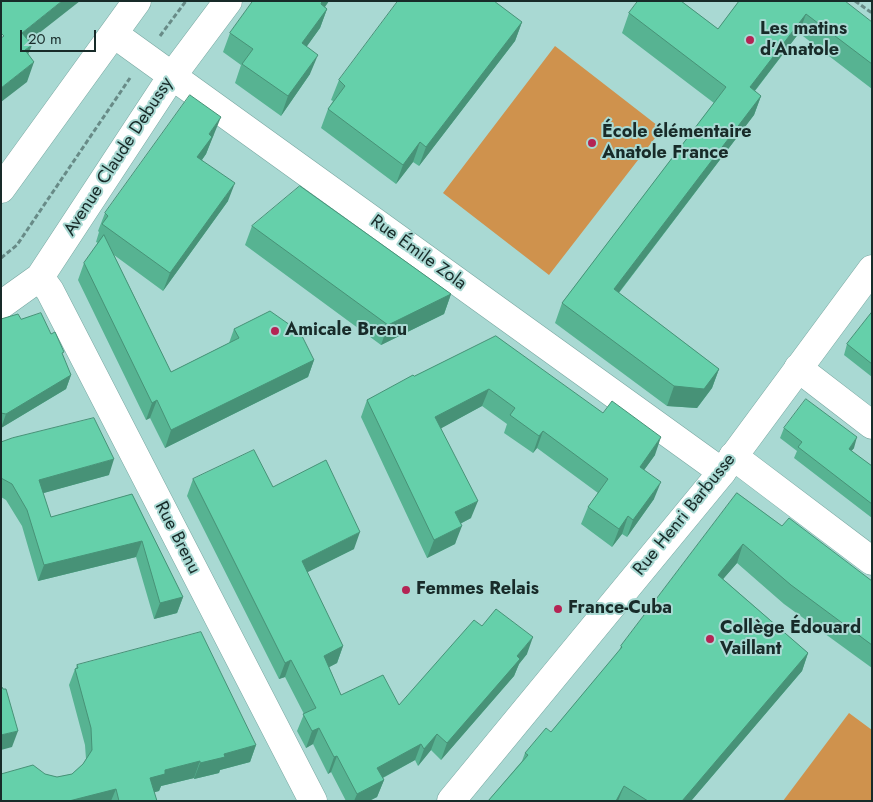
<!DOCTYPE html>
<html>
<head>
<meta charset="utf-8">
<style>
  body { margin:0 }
  #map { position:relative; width:873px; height:802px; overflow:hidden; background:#a9d9d3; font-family:Jost,sans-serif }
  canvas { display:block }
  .frame { position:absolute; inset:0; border:2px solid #182b29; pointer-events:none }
  .scale { position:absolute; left:20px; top:30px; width:76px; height:22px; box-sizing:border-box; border:2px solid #182b29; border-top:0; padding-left:6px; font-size:15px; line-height:18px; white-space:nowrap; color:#182b29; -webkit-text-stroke:4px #a9d9d3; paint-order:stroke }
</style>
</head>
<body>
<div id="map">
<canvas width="873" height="802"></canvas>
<div class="frame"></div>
<div class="scale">20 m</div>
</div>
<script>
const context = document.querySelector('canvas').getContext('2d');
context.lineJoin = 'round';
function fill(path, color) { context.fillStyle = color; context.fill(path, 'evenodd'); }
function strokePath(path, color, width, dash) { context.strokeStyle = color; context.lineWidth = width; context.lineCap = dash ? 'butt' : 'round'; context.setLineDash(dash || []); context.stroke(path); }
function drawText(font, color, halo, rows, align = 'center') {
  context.font = font + ' Jost,sans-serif'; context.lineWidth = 4; context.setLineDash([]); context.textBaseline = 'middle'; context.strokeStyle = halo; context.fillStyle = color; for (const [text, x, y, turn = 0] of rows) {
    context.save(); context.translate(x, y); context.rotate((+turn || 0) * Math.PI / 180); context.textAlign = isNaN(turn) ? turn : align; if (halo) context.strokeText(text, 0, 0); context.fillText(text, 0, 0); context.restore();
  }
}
fill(new Path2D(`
  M 555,46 L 662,129 L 549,275 L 443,193 Z
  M 849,713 L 872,730 L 872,801 L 783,801 Z`), '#cf924d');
const minor = new Path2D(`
  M 114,34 L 722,472
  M 1,189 L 137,1
  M 40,277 L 50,291 L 313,801
  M 1,305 L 40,277 L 172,76 L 228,1
  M 798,368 L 872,425
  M 733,456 L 872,561`);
const tertiary = new Path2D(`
  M 451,801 L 722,472 L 872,269`);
strokePath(minor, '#78a7a1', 29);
strokePath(tertiary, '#78a7a1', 29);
strokePath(new Path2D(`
  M 855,1 L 872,13
  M 160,36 L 186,1
  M 1,258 L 17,245 L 130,78`), '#688b87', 3, [5, 2.5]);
strokePath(minor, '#fff', 28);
strokePath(tertiary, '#fff', 28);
fill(new Path2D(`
  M 253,1 L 329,1 L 325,7 L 327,9 L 320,28 L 306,47 L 310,74 L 281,116 L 235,83 L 241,65 L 223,52 L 230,33 Z
  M 635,1 L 681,1 L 718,29 L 739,1 L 872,22 L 872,89 L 799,33 L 755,91 L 761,96 L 754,115 L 619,293 L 719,369 L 712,388 L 697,408 L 667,406 L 555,323 L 562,303 L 714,103 L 622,33 L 629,13 L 637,3 Z
  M 522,22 L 515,41 L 419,166 L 413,162 L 396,184 L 321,128 L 328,109 L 333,101 L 331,100 L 339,80 Z
  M 214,135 L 212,138 L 206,154 L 202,160 L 228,201 L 163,291 L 114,255 L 171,372 L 229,343 L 234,329 L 314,360 L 308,377 L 165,448 L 150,418 L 146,420 L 78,280 L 84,263 L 98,243 L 96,242 L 99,232 L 98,231 L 105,213 Z
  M 252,226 L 451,294 L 444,314 L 381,345 L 245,245 Z
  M 872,312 L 872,377 L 844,355 L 847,344 Z
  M 1,319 L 21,319 L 51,334 L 63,356 L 71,375 L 66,389 L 1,428 Z
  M 496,336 L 655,455 L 644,470 L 654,499 L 627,537 L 622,534 L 612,547 L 581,524 L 588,507 L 598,493 L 537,448 L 533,453 L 504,433 L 507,424 L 482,406 L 441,428 L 471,518 L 460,524 L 455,544 L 427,558 L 361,417 L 367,400 Z
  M 784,428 L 854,448 L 851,451 L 872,466 L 872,518 L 794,458 L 797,451 L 780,438 Z
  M 1,442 L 109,475 L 43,493 L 51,517 L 132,494 L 183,597 L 177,613 L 154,619 L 136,557 L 38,581 L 22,526 L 6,500 L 1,497 Z
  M 193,479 L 273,487 L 354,549 L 307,572 L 343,646 L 337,663 L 329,667 L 341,695 L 399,705 L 482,626 L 527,654 L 519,664 L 514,676 L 441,760 L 431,750 L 418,766 L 415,760 L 383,778 L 384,780 L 377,797 L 369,801 L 346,801 L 331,772 L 328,774 L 313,744 L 306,748 L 297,731 L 304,714 L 285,677 L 279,679 L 187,496 Z
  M 737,493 L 782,526 L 872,581 L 872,668 L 784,604 L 737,563 L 723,579 L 808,653 L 802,671 L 691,801 L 488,801 L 522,761 L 525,753 L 551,732 L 619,651 L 621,646 Z
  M 77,665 L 256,745 L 250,762 L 220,770 L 219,773 L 194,779 L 194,778 L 161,786 L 159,791 L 154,792 L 157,801 L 1,801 L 45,774 L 57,777 L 72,774 L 83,764 L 86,759 L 85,745 L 69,685 L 75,669 L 76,668 Z`), '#57b392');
fill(new Path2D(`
  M 62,1 L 80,1 L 15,52 L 22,33 Z
  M 322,1 L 329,1 L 313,23 L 321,4 Z
  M 327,9 L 320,28 L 295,63 L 302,43 Z
  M 806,14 L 799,33 L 743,106 L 750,87 Z
  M 522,22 L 515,41 L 419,166 L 426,147 Z
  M 32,45 L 24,64 L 25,50 Z
  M 318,55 L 310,74 L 281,116 L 288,96 Z
  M 34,62 L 27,82 L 1,102 L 1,88 Z
  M 761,96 L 754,115 L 607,308 L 614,289 Z
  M 221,117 L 206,154 L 191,175 L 197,157 L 209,134 Z
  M 420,142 L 413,162 L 396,184 L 403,165 Z
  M 235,183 L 228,201 L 163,291 L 170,273 Z
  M 451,294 L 444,314 L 381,345 L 388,325 Z
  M 314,360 L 308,377 L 165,448 L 171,430 Z
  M 719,369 L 712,388 L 697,408 L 667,406 L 674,386 Z
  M 71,375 L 66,389 L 1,428 L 6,414 Z
  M 489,389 L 482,406 L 429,435 L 435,417 Z
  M 157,400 L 150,418 L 146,420 L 152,403 Z
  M 543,431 L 537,448 L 533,453 L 539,436 Z
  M 661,437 L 655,455 L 634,484 L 640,467 Z
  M 857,437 L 854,448 L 845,459 L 849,449 Z
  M 114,459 L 109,475 L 33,496 L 39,480 Z
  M 661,482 L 654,499 L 627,537 L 633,520 Z
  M 478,501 L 471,518 L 448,530 L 455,512 Z
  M 628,516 L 622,534 L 612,547 L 619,529 Z
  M 462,526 L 455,544 L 427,558 L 434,540 Z
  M 360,532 L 354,549 L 296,578 L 302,561 Z
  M 142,541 L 136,557 L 38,581 L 44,565 Z
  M 743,544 L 737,563 L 711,593 L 718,575 Z
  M 183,597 L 177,613 L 154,619 L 160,603 Z
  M 533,637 L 527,654 L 519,664 L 514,676 L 441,760 L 447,743 L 517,656 Z
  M 343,646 L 337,663 L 318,673 L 324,656 Z
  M 808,653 L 802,671 L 691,801 L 682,801 Z
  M 291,660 L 285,677 L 279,679 L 285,663 Z
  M 319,728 L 313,744 L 306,748 L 312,731 Z
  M 18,731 L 12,747 L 1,750 L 1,735 Z
  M 437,734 L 431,750 L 418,766 L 424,749 Z
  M 421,744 L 415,760 L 371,784 L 377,768 Z
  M 256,745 L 250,762 L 220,770 L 219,773 L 194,779 L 200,763 L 224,754 Z
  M 337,756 L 331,772 L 328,774 L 334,757 Z
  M 200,761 L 194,778 L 161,786 L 159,791 L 144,795 L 150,778 L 165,770 Z
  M 384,780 L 377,797 L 369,801 L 354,801 L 357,794 Z
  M 624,786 L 618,801 L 616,801 Z
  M 116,789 L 111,801 L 69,801 L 79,798 Z`), '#479277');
const building = new Path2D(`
  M 1,1 L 62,1 L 22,33 L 32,45 L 25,50 L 34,62 L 1,88 L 1,38 L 4,36 L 1,33 Z
  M 253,1 L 322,1 L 321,4 L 327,9 L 302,43 L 318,55 L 288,96 L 242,64 L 253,49 L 230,33 Z
  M 398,1 L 494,1 L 522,22 L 426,147 L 420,142 L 403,165 L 328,109 L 345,86 L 339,80 Z
  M 638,1 L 681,1 L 718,29 L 739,1 L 845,1 L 872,22 L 872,64 L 806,14 L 750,87 L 761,96 L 614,289 L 719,369 L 704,389 L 674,386 L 562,303 L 726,87 L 629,13 Z
  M 190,95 L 221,117 L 209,134 L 212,137 L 197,157 L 235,183 L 170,273 L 102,224 L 108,216 L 105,213 Z
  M 300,186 L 451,294 L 388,325 L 252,226 Z
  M 104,235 L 171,372 L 239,338 L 234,329 L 270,311 L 300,332 L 314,360 L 171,430 L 157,400 L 152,403 L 84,263 Z
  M 872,312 L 872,364 L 847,344 Z
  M 41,313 L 51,334 L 55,332 L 64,352 L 62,353 L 71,375 L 6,414 L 1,413 L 1,319 L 18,314 L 21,319 Z
  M 496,336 L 603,413 L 612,401 L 661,437 L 640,467 L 661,482 L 633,520 L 628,516 L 619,529 L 588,507 L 608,479 L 543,431 L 539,436 L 510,415 L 515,408 L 489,389 L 435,417 L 478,501 L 455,512 L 462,526 L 434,540 L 367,400 L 413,375 L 414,376 Z
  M 806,399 L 857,437 L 849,449 L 872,466 L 872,504 L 798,447 L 802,442 L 784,428 Z
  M 94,418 L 114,459 L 39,480 L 51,517 L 132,494 L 183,597 L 160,603 L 142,541 L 44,565 L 27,510 L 12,484 L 1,478 L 1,442 L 12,438 Z
  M 254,450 L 273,487 L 326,460 L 360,532 L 302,561 L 343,646 L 324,656 L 341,695 L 383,675 L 399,705 L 474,620 L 482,626 L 496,609 L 533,637 L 517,656 L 520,659 L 447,743 L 437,734 L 424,749 L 421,744 L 377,768 L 384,780 L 357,794 L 337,756 L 334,757 L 319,728 L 312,731 L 303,714 L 316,708 L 291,660 L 285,663 L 193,479 Z
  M 737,493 L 782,526 L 789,518 L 872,581 L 872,645 L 791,585 L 743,544 L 718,575 L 808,653 L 682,801 L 648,801 L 624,786 L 616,801 L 488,801 L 528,755 L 525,753 L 546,728 L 551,732 L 622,647 L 621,646 Z
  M 201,632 L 256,745 L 224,754 L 225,757 L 200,763 L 200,761 L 165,770 L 165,774 L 150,778 L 157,801 L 119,801 L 116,789 L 69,801 L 1,801 L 1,774 L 33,765 L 45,774 L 57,777 L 72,774 L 83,764 L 92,750 L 91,728 L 75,669 L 78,668 L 77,665 Z
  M 1,687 L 2,687 L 3,689 L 6,689 L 18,731 L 1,735 Z`);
fill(building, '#65d0aa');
strokePath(building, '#479277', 1);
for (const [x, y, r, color] of [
  [750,40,5,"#b42454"],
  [592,143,5,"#b42454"],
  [275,331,5,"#b42454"],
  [406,590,5,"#b42454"],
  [558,609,5,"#b42454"],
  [710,639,5,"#b42454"]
]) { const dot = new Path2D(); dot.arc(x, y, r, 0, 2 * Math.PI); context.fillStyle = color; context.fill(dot); strokePath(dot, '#a9d9d3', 2); }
drawText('bold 18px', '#182b29', '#a9d9d3', [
  ["Les matins",760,30],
  ["d’Anatole",760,51],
  ["École élémentaire",602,133],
  ["Anatole France",602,154],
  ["Amicale Brenu",285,331],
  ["Femmes Relais",416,590],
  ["France-Cuba",568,609],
  ["Collège Édouard",720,629],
  ["Vaillant",720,650]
], 'left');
drawText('18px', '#182b29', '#a9d9d3', [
  ["Avenue Claude Debussy",119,157,-57],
  ["Rue Émile Zola",418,253,36],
  ["Rue Henri Barbusse",685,515,-51],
  ["Rue Brenu",177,538,63]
]);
</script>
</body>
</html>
